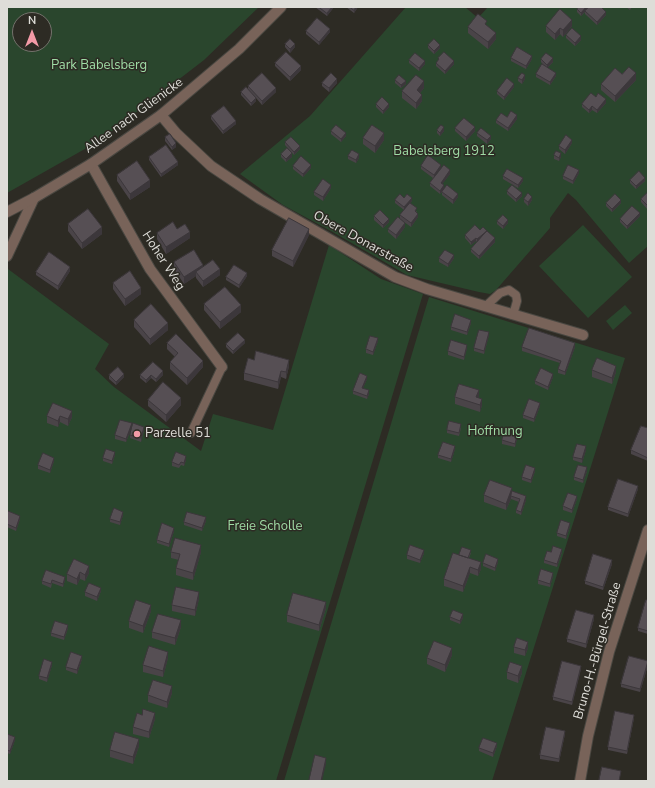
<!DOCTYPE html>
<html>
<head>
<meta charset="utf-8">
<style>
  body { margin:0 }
  #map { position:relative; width:655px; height:788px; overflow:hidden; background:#2d2b24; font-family:"Nunito Sans",sans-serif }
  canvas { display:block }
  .frame { position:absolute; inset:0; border:8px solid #deddd8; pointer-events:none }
  .north { position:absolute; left:12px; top:12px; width:40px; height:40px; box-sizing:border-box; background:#2d2b24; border:1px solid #74726c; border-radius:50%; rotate:0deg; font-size:11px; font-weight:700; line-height:16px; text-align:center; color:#deddd8 }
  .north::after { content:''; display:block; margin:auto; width:14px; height:18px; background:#f39aa7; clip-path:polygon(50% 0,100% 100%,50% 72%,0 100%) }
</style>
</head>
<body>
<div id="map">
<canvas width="655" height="788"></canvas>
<div class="frame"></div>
<div class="north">N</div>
</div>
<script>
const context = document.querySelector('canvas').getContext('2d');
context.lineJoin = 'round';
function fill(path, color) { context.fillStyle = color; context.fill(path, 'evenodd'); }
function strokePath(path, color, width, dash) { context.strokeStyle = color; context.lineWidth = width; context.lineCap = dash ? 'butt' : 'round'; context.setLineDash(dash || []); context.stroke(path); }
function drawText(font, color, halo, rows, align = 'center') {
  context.font = font + ' "Nunito Sans",sans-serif'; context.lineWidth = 3; context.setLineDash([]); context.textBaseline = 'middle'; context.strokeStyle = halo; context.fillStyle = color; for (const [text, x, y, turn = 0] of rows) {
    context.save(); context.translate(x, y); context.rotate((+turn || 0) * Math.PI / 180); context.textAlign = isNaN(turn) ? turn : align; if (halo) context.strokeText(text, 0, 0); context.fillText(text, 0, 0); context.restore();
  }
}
fill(new Path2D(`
  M 7,7 L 259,7 L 204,60 L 99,141 L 7,193 ZM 20,20 L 44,20 L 44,44 L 20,44 Z
  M 406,7 L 465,7 L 478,18 L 488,7 L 648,7 L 648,246 L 629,263 L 576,200 L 568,193 L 550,218 L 550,228 L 496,290 L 490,294 L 479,292 L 407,275 L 331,231 L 283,205 L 240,174 L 310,116 Z
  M 583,225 L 632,277 L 588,318 L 539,266 Z
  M 329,245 L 381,279 L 423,294 L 276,781 L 7,781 L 8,269 L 109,344 L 95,369 L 114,387 L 201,451 L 213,414 L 273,430 Z
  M 429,297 L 625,358 L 492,781 L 284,781 Z
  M 625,305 L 632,313 L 613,330 L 606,321 Z`), '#2a462d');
const service = new Path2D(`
  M 486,306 L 500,293 L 509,290 L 516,295 L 517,301 L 513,315
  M 191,433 L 222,367`);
const minor = new Path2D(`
  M 161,115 L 176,133 L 211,166 L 260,199 L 395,277 L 427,289 L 583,335
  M 91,164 L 150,269 L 222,367
  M 7,256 L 34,198
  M 580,781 L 588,736 L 609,652 L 648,530`);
const tertiary = new Path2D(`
  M 7,212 L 34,198 L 91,164 L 161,115 L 239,49 L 281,7`);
strokePath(service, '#494741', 10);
strokePath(minor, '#494741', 12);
strokePath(tertiary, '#494741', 12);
strokePath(service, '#786359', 8);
strokePath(minor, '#786359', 10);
strokePath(tertiary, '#786359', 10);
fill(new Path2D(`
  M 315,7 L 334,7 L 327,16 Z
  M 346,7 L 358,7 L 354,13 Z
  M 626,7 L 632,7 L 630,10 Z
  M 577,9 L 606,15 L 597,25 L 585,14 L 585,12 L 581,16 L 577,12 Z
  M 487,26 L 496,39 L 488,49 L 468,33 L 468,27 Z
  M 546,26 L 572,26 L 563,37 L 560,34 L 555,40 L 546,32 Z
  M 306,31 L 330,32 L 319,45 L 306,34 Z
  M 566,35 L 581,40 L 575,46 L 566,38 Z
  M 285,44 L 295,47 L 290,53 L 285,47 Z
  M 428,45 L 440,48 L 434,54 L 428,48 Z
  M 438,58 L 454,64 L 445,74 L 436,66 L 436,63 L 438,61 Z
  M 511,58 L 532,59 L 526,69 L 511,61 Z
  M 541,59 L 553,62 L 547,68 L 556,76 L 550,85 L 536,77 L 536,74 L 544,66 L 541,62 Z
  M 409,60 L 425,64 L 419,71 L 409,63 Z
  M 275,63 L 301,70 L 290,81 L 275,66 Z
  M 518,78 L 525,79 L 522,84 L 518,81 Z
  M 395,80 L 406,84 L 401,88 L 395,83 Z
  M 636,80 L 615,102 L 601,90 L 601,84 Z
  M 322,83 L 337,83 L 329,92 L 322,86 Z
  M 248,86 L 276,92 L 262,105 L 256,98 L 256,101 L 251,106 L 241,95 L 241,92 L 248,89 Z
  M 514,87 L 504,100 L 497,94 L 497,91 Z
  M 424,88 L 420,93 L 422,101 L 416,109 L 402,98 L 402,91 Z
  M 606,103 L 597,113 L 592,110 L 589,113 L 582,107 L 582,104 Z
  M 376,104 L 389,107 L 383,114 L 376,107 Z
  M 211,116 L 236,124 L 223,134 L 211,119 Z
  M 507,117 L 517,119 L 508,131 L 496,123 L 496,120 Z
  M 455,128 L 475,131 L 466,141 L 455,131 Z
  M 437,130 L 444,131 L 440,136 L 437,133 Z
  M 331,131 L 346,136 L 341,142 L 331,134 Z
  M 477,133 L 491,139 L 487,144 L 477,136 Z
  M 165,137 L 176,147 L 172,150 L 165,141 Z
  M 363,138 L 384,140 L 375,153 L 363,144 Z
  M 285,142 L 300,149 L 294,155 L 285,145 Z
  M 572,143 L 565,154 L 559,149 L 559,146 Z
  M 281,154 L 292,157 L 286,162 L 281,157 Z
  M 554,155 L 561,157 L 559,161 L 554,159 Z
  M 348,156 L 359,158 L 356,163 L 348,159 Z
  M 149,157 L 178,165 L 161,177 L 149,160 Z
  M 293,166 L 311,168 L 303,177 L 293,169 Z
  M 421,166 L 441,168 L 436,175 L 450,174 L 442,184 L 444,188 L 458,197 L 453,204 L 442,195 L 442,192 L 440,194 L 430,186 L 430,183 L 433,178 L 421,169 Z
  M 579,173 L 573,184 L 563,179 L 563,176 Z
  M 117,175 L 150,187 L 130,200 L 117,181 Z
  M 503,176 L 523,181 L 518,188 L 503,179 Z
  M 630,180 L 645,181 L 636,189 L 630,183 Z
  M 331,188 L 323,201 L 314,195 L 314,192 Z
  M 507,191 L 522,196 L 516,202 L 507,194 Z
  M 648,192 L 648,210 L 641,202 L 641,199 Z
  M 404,198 L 412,201 L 410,203 L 417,212 L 417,213 L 418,217 L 411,227 L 400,219 L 400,215 L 407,206 L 404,210 L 395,203 L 395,200 Z
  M 524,199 L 532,200 L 528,206 L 524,202 Z
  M 606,203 L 621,203 L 612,212 L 606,206 Z
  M 374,216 L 389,222 L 383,228 L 374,220 Z
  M 640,216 L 627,229 L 620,222 L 620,219 Z
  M 497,221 L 508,223 L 503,229 L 497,224 Z
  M 68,224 L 102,234 L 82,249 L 68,231 Z
  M 405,227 L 396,239 L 388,232 L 388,229 Z
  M 177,229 L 190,238 L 166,254 L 157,239 L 157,233 Z
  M 480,230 L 487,232 L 495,242 L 479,259 L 471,252 L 471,249 L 477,242 L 476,241 L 471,245 L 465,238 L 465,235 Z
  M 309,235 L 293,267 L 272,256 L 272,250 Z
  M 439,258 L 454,258 L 448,267 L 439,262 Z
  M 174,262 L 203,267 L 220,275 L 203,287 L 196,278 L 196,276 L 184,284 L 174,269 Z
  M 70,271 L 58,290 L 36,275 L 36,272 Z
  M 247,276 L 239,288 L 226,280 L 226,277 Z
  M 113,283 L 141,294 L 125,306 L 113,289 Z
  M 204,304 L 241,312 L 220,329 L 204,310 Z
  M 134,320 L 168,330 L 150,345 L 134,327 Z
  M 471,323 L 467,335 L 451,330 L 451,327 Z
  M 489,335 L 484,354 L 474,351 L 474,348 Z
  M 378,341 L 373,355 L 366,353 L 366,349 Z
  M 167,343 L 203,367 L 187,385 L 170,369 L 170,362 L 175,357 L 167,349 Z
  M 245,343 L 233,354 L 226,347 L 226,344 Z
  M 522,347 L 575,347 L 565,375 L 558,373 L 558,369 L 560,363 L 522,351 Z
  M 467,348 L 464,360 L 448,355 L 448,351 Z
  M 254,360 L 289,366 L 286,379 L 281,377 L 278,389 L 244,380 L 244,373 Z
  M 592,370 L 616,372 L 612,384 L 592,377 Z
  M 109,375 L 124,377 L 116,385 L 109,379 Z
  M 140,375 L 163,375 L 156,382 L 151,378 L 146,383 L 140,378 Z
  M 553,377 L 548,390 L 535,384 L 535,381 Z
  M 367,379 L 363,388 L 369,394 L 367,399 L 353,394 L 353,391 Z
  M 479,396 L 478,397 L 482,405 L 480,412 L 455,404 L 455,397 Z
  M 148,400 L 181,405 L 166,422 L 148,406 Z
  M 53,403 L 72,417 L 68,426 L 60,422 L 58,427 L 47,423 L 47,416 Z
  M 540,406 L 534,422 L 523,418 L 523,415 Z
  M 132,427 L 126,442 L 115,439 L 115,435 Z
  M 461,428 L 459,436 L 447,433 L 447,430 Z
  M 648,428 L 648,461 L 631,454 L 631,450 Z
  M 144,430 L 141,442 L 130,438 L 130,435 Z
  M 517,439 L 515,447 L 502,444 L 502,440 Z
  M 455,449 L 451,462 L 438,458 L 438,455 Z
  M 586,450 L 582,463 L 573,460 L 573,457 Z
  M 115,455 L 112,464 L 103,461 L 103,458 Z
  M 186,460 L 184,466 L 181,465 L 179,468 L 172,466 L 172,462 Z
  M 54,461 L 50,473 L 38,469 L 38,465 Z
  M 535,471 L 531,483 L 522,480 L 522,477 Z
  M 587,471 L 583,483 L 574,480 L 574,477 Z
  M 638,489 L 628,517 L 608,510 L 608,507 Z
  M 512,491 L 526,500 L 521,515 L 516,513 L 516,510 L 519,502 L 511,499 L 506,510 L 484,502 L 484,495 Z
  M 577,499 L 572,513 L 563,510 L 563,506 Z
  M 7,514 L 20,519 L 16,531 L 7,527 Z
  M 123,515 L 120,525 L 110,522 L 110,519 Z
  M 206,521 L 202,531 L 184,525 L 184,522 Z
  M 570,526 L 566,539 L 557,536 L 557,533 Z
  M 174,531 L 169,547 L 157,543 L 157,540 Z
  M 171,552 L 201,552 L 193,580 L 176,575 L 176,568 L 179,560 L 171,558 Z
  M 562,552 L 557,567 L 544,563 L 544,560 Z
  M 424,553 L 420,563 L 407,559 L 407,555 Z
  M 471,553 L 469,558 L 481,569 L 478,576 L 470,573 L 463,592 L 444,586 L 444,579 L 459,555 Z
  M 74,559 L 89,573 L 85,581 L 80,579 L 77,585 L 67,581 L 67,574 Z
  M 498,562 L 495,571 L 483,566 L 483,563 Z
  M 612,564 L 603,590 L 585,584 L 585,581 Z
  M 553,576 L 550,587 L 538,584 L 538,580 Z
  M 65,577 L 65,580 L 63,587 L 52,583 L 51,588 L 42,584 L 42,581 Z
  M 101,591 L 97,601 L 85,596 L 85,592 Z
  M 199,599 L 195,616 L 172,611 L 172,605 Z
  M 648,600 L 648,634 L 638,631 L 638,628 Z
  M 326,608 L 319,631 L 287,622 L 287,615 Z
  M 151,611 L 143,633 L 129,628 L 129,621 Z
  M 450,617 L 463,618 L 460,624 L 450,620 Z
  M 594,619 L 586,648 L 567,642 L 567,639 Z
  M 181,627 L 175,645 L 152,638 L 152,632 Z
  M 68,628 L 64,640 L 51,636 L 51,633 Z
  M 514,647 L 528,648 L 525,656 L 514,653 Z
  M 452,655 L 445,672 L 427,664 L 427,658 Z
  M 168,658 L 163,677 L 143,672 L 143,665 Z
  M 82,659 L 77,674 L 66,670 L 66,667 Z
  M 52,665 L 47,682 L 39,679 L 39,676 Z
  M 648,665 L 640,692 L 621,687 L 621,684 Z
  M 581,669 L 572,705 L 553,700 L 553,697 Z
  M 507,672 L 522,673 L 518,683 L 507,679 Z
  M 172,693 L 167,708 L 148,702 L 148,695 Z
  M 142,715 L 155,719 L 149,738 L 133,734 L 133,727 Z
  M 634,718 L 627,754 L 608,750 L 608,747 Z
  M 7,734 L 15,740 L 10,754 L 7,753 Z
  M 565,734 L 559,762 L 540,759 L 540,755 Z
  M 139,746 L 133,764 L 110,757 L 110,750 Z
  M 497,746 L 493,757 L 479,751 L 479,748 Z`), '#4a4448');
fill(new Path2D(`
  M 332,7 L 334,7 L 327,16 L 327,13 Z
  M 356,7 L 358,7 L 354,13 L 354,10 Z
  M 586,7 L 589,7 L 581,16 L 581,13 Z
  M 606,12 L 606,15 L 597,25 L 597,22 Z
  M 572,20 L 572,26 L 563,37 L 563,30 Z
  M 560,28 L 560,34 L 555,40 L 555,34 Z
  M 330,29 L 330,32 L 319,45 L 319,42 Z
  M 496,33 L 496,39 L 488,49 L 488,42 Z
  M 581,36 L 581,40 L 575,46 L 575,43 Z
  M 295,44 L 295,47 L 290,53 L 290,49 Z
  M 440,45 L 440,48 L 434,54 L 434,51 Z
  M 532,56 L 532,59 L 526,69 L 526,66 Z
  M 553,58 L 553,62 L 547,68 L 547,65 Z
  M 425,61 L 425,64 L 419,71 L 419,68 Z
  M 454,61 L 454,64 L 445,74 L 445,71 Z
  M 301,66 L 301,70 L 290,81 L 290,77 Z
  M 556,73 L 556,76 L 550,85 L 550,82 Z
  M 636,73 L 636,80 L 615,102 L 615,96 Z
  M 525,75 L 525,79 L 522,84 L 522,80 Z
  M 337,79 L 337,83 L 329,92 L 329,88 Z
  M 406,81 L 406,84 L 401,88 L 401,85 Z
  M 424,81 L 424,88 L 417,97 L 417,90 Z
  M 514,84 L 514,87 L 504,100 L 504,97 Z
  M 276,88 L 276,92 L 262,105 L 262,101 Z
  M 422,95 L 422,101 L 416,109 L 416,103 Z
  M 256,98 L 256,101 L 251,106 L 251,103 Z
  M 606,99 L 606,103 L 597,113 L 597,110 Z
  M 389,104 L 389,107 L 383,114 L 383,111 Z
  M 592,106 L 592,110 L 589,113 L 589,110 Z
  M 517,115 L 517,119 L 508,131 L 508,128 Z
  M 236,121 L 236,124 L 223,134 L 223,131 Z
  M 444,127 L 444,131 L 440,136 L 440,133 Z
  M 475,127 L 475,131 L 466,141 L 466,137 Z
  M 346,133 L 346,136 L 341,142 L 341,139 Z
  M 384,133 L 384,140 L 375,153 L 375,146 Z
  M 491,136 L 491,139 L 487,144 L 487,140 Z
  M 572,140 L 572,143 L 565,154 L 565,150 Z
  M 176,143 L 176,147 L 172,150 L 172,147 Z
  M 300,146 L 300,149 L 294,155 L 294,152 Z
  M 292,153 L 292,157 L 286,162 L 286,159 Z
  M 561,153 L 561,157 L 559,161 L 559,158 Z
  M 359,154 L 359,158 L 356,163 L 356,160 Z
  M 178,162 L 178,165 L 161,177 L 161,174 Z
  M 311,165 L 311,168 L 303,177 L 303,174 Z
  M 441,165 L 441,168 L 434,178 L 434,175 Z
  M 450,170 L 450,174 L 441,186 L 441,183 Z
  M 579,170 L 579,173 L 573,184 L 573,181 Z
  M 523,178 L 523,181 L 518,188 L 518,185 Z
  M 645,178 L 645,181 L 636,189 L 636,186 Z
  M 150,180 L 150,187 L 130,200 L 130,194 Z
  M 331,185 L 331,188 L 323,201 L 323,197 Z
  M 444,185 L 444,189 L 440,194 L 440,191 Z
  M 522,193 L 522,196 L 516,202 L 516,199 Z
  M 458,194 L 458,197 L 453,204 L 453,200 Z
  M 532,197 L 532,200 L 528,206 L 528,202 Z
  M 412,198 L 412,201 L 404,210 L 404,207 Z
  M 621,200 L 621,203 L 612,212 L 612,209 Z
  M 640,213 L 640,216 L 627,229 L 627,226 Z
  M 418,214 L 418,217 L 411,227 L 411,223 Z
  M 389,219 L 389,222 L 383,228 L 383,225 Z
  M 508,220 L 508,223 L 503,229 L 503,226 Z
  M 405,223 L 405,227 L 396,239 L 396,235 Z
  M 102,227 L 102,234 L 82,249 L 82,243 Z
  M 309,229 L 309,235 L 293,267 L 293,261 Z
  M 487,231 L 477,243 L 477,239 Z
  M 190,232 L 190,238 L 166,254 L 166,247 Z
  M 476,238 L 476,241 L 471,245 L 471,242 Z
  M 495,238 L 495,242 L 479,259 L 479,256 Z
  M 454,255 L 454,258 L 448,267 L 448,264 Z
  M 203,265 L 203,271 L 196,272 L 196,276 L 184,284 L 184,277 Z
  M 70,267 L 70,271 L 58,290 L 58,286 Z
  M 220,269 L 220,275 L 203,287 L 203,281 Z
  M 247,273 L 247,276 L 239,288 L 239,285 Z
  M 141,288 L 141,294 L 125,306 L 125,299 Z
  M 241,305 L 241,312 L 220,329 L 220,322 Z
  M 471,320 L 471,323 L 467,335 L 467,332 Z
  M 168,323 L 168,330 L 150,345 L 150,339 Z
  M 489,332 L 489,335 L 484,354 L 484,351 Z
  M 378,338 L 378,341 L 373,355 L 373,352 Z
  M 245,340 L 245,343 L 233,354 L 233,351 Z
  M 575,343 L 575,347 L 565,375 L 565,372 Z
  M 467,345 L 467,348 L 464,360 L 464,357 Z
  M 289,360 L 289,366 L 286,379 L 286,372 Z
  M 203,361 L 203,367 L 187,385 L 187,378 Z
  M 616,366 L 616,372 L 612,384 L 612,378 Z
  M 163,371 L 163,375 L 156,382 L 156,379 Z
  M 281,371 L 281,377 L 278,389 L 278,382 Z
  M 124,374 L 124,377 L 116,385 L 116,382 Z
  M 553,374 L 553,377 L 548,390 L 548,387 Z
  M 151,375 L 151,378 L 146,383 L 146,380 Z
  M 367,376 L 367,379 L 362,391 L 362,388 Z
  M 369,390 L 369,394 L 367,399 L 367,396 Z
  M 479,390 L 479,396 L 476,403 L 476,397 Z
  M 181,398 L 181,405 L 166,422 L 166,415 Z
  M 482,399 L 482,405 L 480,412 L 480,405 Z
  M 540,403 L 540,406 L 534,422 L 534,419 Z
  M 72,411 L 72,417 L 68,426 L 68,419 Z
  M 60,416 L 60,422 L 58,427 L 58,421 Z
  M 132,423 L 132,427 L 126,442 L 126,439 Z
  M 144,427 L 144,430 L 141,442 L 141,438 Z
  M 517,435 L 517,439 L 515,447 L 515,444 Z
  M 455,446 L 455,449 L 451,462 L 451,459 Z
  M 586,446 L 586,450 L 582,463 L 582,459 Z
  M 115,452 L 115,455 L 112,464 L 112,461 Z
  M 186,456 L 186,460 L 184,466 L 184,463 Z
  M 54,458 L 54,461 L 50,473 L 50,470 Z
  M 587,467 L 587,471 L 583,483 L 583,480 Z
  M 535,468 L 535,471 L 531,483 L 531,480 Z
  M 638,486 L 638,489 L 628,517 L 628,514 Z
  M 512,488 L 512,495 L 511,496 L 511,499 L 506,510 L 506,504 Z
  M 526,496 L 526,500 L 521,515 L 521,512 Z
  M 577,496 L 577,499 L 572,513 L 572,510 Z
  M 123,512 L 123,515 L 120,525 L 120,522 Z
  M 20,516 L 20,519 L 16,531 L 16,528 Z
  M 206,517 L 206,521 L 202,531 L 202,528 Z
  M 570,523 L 570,526 L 566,539 L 566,536 Z
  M 174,528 L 174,531 L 169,547 L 169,544 Z
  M 201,545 L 201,552 L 193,580 L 193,573 Z
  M 562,549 L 562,552 L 557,567 L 557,564 Z
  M 424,550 L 424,553 L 420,563 L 420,560 Z
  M 498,559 L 498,562 L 495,571 L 495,568 Z
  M 612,560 L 612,564 L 603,590 L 603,587 Z
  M 481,562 L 481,569 L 478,576 L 478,570 Z
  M 89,566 L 89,573 L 85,581 L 85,575 Z
  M 470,567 L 470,573 L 463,592 L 463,586 Z
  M 80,572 L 80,579 L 77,585 L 77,579 Z
  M 553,573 L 553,576 L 550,587 L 550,584 Z
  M 65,577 L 65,580 L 63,587 L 63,584 Z
  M 101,588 L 101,591 L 97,601 L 97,597 Z
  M 199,592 L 199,599 L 195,616 L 195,610 Z
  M 326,602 L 326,608 L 319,631 L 319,625 Z
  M 151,605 L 151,611 L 143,633 L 143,626 Z
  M 463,614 L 463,618 L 460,624 L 460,621 Z
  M 594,615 L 594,619 L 586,648 L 586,644 Z
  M 181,620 L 181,627 L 175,645 L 175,638 Z
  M 68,625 L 68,628 L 64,640 L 64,637 Z
  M 528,642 L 528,648 L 525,656 L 525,650 Z
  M 452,648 L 452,655 L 445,672 L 445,665 Z
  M 168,652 L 168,658 L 163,677 L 163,671 Z
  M 82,656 L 82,659 L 77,674 L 77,670 Z
  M 648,661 L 648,665 L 640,692 L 640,689 Z
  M 52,662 L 52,665 L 47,682 L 47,678 Z
  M 522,666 L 522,673 L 518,683 L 518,676 Z
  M 581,666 L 581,669 L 572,705 L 572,702 Z
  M 172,686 L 172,693 L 167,708 L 167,702 Z
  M 155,713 L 155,719 L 149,738 L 149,732 Z
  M 634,715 L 634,718 L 627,754 L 627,751 Z
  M 565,731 L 565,734 L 559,762 L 559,759 Z
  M 15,737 L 15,740 L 10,754 L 10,751 Z
  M 139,739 L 139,746 L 133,764 L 133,757 Z
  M 497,743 L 497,746 L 493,757 L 493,753 Z
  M 326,758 L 326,764 L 322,781 L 321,781 Z`), '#3c373b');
const building = new Path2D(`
  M 319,7 L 332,7 L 327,13 Z
  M 350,7 L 356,7 L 354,10 Z
  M 579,7 L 586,7 L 581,13 L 577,9 Z
  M 589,7 L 601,7 L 606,12 L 597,22 L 585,11 Z
  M 560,9 L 572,20 L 563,30 L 560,28 L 555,34 L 546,26 Z
  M 478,14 L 487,21 L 485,24 L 496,33 L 488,42 L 468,27 Z
  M 317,18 L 330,29 L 319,42 L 306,31 Z
  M 572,28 L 581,36 L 575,43 L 566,35 Z
  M 290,39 L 295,44 L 290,49 L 285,44 Z
  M 434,39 L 440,45 L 434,51 L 428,45 Z
  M 517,47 L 532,56 L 526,66 L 511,58 Z
  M 286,52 L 301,66 L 290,77 L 275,63 Z
  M 444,52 L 454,61 L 445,71 L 436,63 L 439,59 L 438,58 Z
  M 415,53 L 425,61 L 419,68 L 409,60 Z
  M 546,53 L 553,58 L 547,65 L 541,59 Z
  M 542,64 L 556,73 L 550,82 L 536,74 Z
  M 629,67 L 636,73 L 615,96 L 601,84 L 615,68 L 622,74 Z
  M 262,73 L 276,88 L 262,101 L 248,86 Z
  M 331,73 L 337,79 L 329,88 L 322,83 Z
  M 522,73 L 525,75 L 522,80 L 518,78 Z
  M 399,75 L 406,81 L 401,85 L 395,80 Z
  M 416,75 L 424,81 L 417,90 L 422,95 L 416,103 L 402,91 Z
  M 507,78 L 514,84 L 504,97 L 497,91 Z
  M 246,87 L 256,98 L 251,103 L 241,92 Z
  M 591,93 L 596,97 L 598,93 L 606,99 L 597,110 L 592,106 L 589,110 L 582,104 Z
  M 382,97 L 389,104 L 383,111 L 376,104 Z
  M 224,106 L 236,121 L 223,131 L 211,116 Z
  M 511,111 L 517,115 L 508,128 L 496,120 L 501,113 L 507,117 Z
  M 464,118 L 475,127 L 466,137 L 455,128 Z
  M 336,125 L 346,133 L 341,139 L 331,131 Z
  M 372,125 L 384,133 L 375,146 L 363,138 Z
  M 441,125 L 444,127 L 440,133 L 437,130 Z
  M 481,128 L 491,136 L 487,140 L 477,133 Z
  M 170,134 L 176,143 L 172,147 L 165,137 Z
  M 566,135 L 572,140 L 565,150 L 559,146 Z
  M 291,137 L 300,146 L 294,152 L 285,142 Z
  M 166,145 L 178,162 L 161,174 L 149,157 Z
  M 287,148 L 292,153 L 286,159 L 281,154 Z
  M 352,150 L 359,154 L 356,160 L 348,156 Z
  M 556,151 L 561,153 L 559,158 L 554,155 Z
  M 428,155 L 441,165 L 434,175 L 421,166 Z
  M 301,156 L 311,165 L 303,174 L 293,166 Z
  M 137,161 L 150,180 L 130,194 L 117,175 Z
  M 444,165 L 450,170 L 441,183 L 444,185 L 440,191 L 430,183 Z
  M 568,165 L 579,170 L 573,181 L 563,176 Z
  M 507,169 L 523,178 L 518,185 L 503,176 Z
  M 639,171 L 645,178 L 636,186 L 630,180 Z
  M 323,179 L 331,185 L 323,197 L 314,192 Z
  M 447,185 L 458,194 L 453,200 L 442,192 Z
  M 512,185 L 522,193 L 516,199 L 507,191 Z
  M 648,192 L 648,206 L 641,199 Z
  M 528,193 L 532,197 L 528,202 L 524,199 Z
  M 400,194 L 404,198 L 407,194 L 412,198 L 404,207 L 395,200 Z
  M 615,194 L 621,200 L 612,209 L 606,203 Z
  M 410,203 L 417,208 L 415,211 L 418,214 L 411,223 L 400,215 Z
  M 632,206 L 640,213 L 627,226 L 620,219 Z
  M 88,209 L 102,227 L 82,243 L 68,224 Z
  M 380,210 L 389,219 L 383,225 L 374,216 Z
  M 503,215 L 508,220 L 503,226 L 497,221 Z
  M 398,217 L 405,223 L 396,235 L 388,229 Z
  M 289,218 L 309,229 L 293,261 L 272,250 Z
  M 173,222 L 177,229 L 185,224 L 190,232 L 166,247 L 157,233 Z
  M 475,225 L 480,230 L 483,227 L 487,231 L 477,239 L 476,238 L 471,242 L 465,235 Z
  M 487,231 L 495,238 L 479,256 L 471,249 Z
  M 194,250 L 203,265 L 184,277 L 174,262 Z
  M 445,250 L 454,255 L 448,264 L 439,258 Z
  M 49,252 L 70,267 L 58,286 L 36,272 Z
  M 213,260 L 220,269 L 203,281 L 196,272 Z
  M 234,265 L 247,273 L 239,285 L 226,277 Z
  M 130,271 L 141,288 L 125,299 L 113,283 Z
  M 225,287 L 241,305 L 220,322 L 204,304 Z
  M 151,304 L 168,323 L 150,339 L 134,320 Z
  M 455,314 L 471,320 L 467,332 L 451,327 Z
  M 529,328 L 575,343 L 565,372 L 558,369 L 561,361 L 522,347 Z
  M 479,330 L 489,332 L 484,351 L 474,348 Z
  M 238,333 L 245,340 L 233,351 L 226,344 Z
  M 176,334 L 203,361 L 187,378 L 170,362 L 178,353 L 167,343 Z
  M 370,336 L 378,338 L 373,352 L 366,349 Z
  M 451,340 L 467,345 L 464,357 L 448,351 Z
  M 256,351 L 289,360 L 286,372 L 281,371 L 278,382 L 244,373 L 248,358 L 254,360 Z
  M 597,358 L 616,366 L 612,378 L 592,370 Z
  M 153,362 L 163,371 L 156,379 L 151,375 L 146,380 L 140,375 Z
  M 118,367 L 124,374 L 116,382 L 109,375 Z
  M 541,368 L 553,374 L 548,387 L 535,381 Z
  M 360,373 L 367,376 L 362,388 L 369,390 L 367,396 L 353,391 Z
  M 163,382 L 181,398 L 166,415 L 148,400 Z
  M 459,384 L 479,390 L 476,397 L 482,399 L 480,405 L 455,397 Z
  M 529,399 L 540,403 L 534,419 L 523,415 Z
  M 53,403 L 72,411 L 68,419 L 60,416 L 58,421 L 47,416 Z
  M 120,420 L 132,423 L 126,439 L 115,435 Z
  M 449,421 L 461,424 L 459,433 L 447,430 Z
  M 133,423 L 144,427 L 141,438 L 130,435 Z
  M 641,426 L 648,428 L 648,458 L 631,450 Z
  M 504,432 L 517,435 L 515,444 L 502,440 Z
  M 443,442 L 455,446 L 451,459 L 438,455 Z
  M 577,444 L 586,446 L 582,459 L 573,457 Z
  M 106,449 L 115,452 L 112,461 L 103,458 Z
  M 176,452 L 186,456 L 184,463 L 181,462 L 179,465 L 172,462 Z
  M 43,453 L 54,458 L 50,470 L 38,465 Z
  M 526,465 L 535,468 L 531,480 L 522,477 Z
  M 578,465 L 587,467 L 583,480 L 574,477 Z
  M 618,479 L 638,486 L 628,514 L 608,507 Z
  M 490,480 L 512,488 L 506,504 L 484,495 Z
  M 512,491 L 526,496 L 521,512 L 516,510 L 520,499 L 511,496 Z
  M 568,493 L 577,496 L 572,510 L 563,506 Z
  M 114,508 L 123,512 L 120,522 L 110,519 Z
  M 8,511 L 20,516 L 16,528 L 7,524 L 7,514 Z
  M 187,512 L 206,517 L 202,528 L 184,522 Z
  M 561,520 L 570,523 L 566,536 L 557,533 Z
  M 162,523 L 174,528 L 169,544 L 157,540 Z
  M 175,538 L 201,545 L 193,573 L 176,568 L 180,554 L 171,552 Z
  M 410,545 L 424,550 L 420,560 L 407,555 Z
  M 553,546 L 562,549 L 557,564 L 544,560 L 547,551 L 551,552 Z
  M 462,547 L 471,550 L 468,558 L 459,555 Z
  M 453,553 L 481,562 L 478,570 L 470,567 L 463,586 L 444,579 Z
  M 486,554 L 498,559 L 495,568 L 483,563 Z
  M 593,554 L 612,560 L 603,587 L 585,581 Z
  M 74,559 L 89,566 L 85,575 L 80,572 L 77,579 L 67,574 Z
  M 541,569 L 553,573 L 550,584 L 538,580 Z
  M 46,570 L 65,577 L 63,584 L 52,580 L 51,584 L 42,581 Z
  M 89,583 L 101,588 L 97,597 L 85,592 Z
  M 176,587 L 199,592 L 195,610 L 172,605 Z
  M 293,593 L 326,602 L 319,625 L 287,615 Z
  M 136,600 L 151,605 L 143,626 L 129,621 Z
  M 646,600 L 648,600 L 648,631 L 638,628 Z
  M 453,610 L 463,614 L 460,621 L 450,617 Z
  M 576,610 L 594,615 L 586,644 L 567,639 Z
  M 158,614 L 181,620 L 175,638 L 152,632 Z
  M 55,621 L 68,625 L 64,637 L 51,633 Z
  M 517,638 L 528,642 L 525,650 L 514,647 Z
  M 434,641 L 452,648 L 445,665 L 427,658 Z
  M 149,646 L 168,652 L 163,671 L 143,665 Z
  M 71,652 L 82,656 L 77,670 L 66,667 Z
  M 629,656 L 648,661 L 640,689 L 621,684 Z
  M 44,659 L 52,662 L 47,678 L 39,676 Z
  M 562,661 L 581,666 L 572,702 L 553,697 Z
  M 510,662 L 522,666 L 518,676 L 507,672 Z
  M 153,680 L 172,686 L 167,702 L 148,695 Z
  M 143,709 L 155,713 L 149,732 L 133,727 L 137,713 L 142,715 Z
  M 615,711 L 634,715 L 627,751 L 608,747 Z
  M 546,727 L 565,731 L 559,759 L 540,755 Z
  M 115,732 L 139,739 L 133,757 L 110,750 Z
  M 7,734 L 15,737 L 10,751 L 7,750 Z
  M 483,738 L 497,743 L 493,753 L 479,748 Z
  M 315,755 L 326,758 L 321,781 L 309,781 Z
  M 602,767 L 621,771 L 619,781 L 599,781 Z`);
fill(building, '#564f54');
strokePath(building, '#3c373b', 1);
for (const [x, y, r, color] of [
  [137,434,4,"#f39aa7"]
]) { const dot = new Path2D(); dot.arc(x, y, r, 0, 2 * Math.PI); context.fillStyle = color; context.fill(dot); strokePath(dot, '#2d2b24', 1.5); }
drawText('13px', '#9fdca5', '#2d2b24', [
  ["Park Babelsberg",99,66],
  ["Babelsberg 1912",444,152],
  ["Hoffnung",495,432],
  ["Freie Scholle",265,527]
]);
drawText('13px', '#deddd8', '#2d2b24', [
  ["Allee nach Glienicke",134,116,-36],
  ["Obere Donarstraße",363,242,29],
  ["Hoher Weg",163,261,57],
  ["Bruno-H.-Bürgel-Straße",598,651,-74]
]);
drawText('13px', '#deddd8', '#2d2b24', [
  ["Parzelle 51",145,434]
], 'left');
</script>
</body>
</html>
